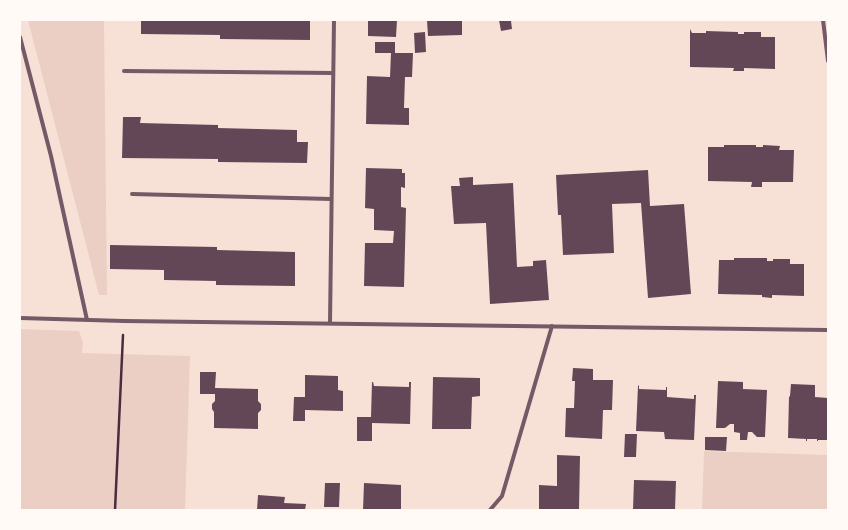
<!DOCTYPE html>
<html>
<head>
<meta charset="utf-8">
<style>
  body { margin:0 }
  #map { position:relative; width:848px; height:530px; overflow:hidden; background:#f7e1d7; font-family:"Playfair Display",serif }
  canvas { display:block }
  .frame { position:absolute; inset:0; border:21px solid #fffaf5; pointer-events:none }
</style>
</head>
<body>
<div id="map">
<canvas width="848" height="530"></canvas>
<div class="frame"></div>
</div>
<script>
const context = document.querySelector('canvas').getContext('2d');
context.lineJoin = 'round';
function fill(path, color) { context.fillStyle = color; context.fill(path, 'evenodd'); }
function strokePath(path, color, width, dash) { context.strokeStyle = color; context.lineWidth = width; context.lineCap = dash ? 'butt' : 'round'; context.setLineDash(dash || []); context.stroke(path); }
fill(new Path2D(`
  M 28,20 L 104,20 L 107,295 L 99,295 Z
  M 20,329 L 79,331 L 83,342 L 82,353 L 190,356 L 185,510 L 20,510 Z
  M 704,451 L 828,455 L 828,510 L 702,510 Z`), '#ebcfc5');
fill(new Path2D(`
  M 141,20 L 310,20 L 310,40 L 220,39 L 220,35 L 141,34 Z
  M 368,20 L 397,20 L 396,37 L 368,36 Z
  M 427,20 L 462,20 L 462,35 L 428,36 Z
  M 499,20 L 515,20 L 515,21 L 511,21 L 512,29 L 501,31 Z
  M 690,29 L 692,33 L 706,33 L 706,31 L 738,32 L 738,34 L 744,34 L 744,32 L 761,32 L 761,37 L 775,37 L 775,69 L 744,68 L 744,71 L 733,71 L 734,68 L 690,67 Z
  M 425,32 L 426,52 L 415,53 L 414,33 Z
  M 375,42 L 395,42 L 395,53 L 413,53 L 412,77 L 405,77 L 404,108 L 409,108 L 409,125 L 366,124 L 367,76 L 390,77 L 391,53 L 375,53 Z
  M 123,117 L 141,117 L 140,123 L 218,125 L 218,128 L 297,130 L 297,142 L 308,142 L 307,163 L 218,162 L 218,159 L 122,158 Z
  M 724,145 L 756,145 L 756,147 L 763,147 L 763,145 L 780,146 L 779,150 L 794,150 L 793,182 L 762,182 L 762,187 L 751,187 L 752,182 L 708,181 L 708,147 L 724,147 Z
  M 366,168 L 402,169 L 402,173 L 405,173 L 405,188 L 401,187 L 401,207 L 406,208 L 404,287 L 364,286 L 365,243 L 393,243 L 394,231 L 374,230 L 374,209 L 365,208 Z
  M 648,170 L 650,206 L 684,204 L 691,294 L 648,298 L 641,203 L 612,204 L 614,253 L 563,255 L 561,215 L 558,215 L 556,175 Z
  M 473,177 L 473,185 L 513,183 L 517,267 L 533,266 L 533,261 L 546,260 L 549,300 L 490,304 L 486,223 L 454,224 L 451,186 L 460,186 L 459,178 Z
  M 110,245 L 217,247 L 217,250 L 295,252 L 295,286 L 216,285 L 216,281 L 164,280 L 164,270 L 110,269 Z
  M 734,258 L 767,258 L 767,261 L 773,261 L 773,259 L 790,259 L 790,264 L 804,264 L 804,296 L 772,295 L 772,298 L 762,297 L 762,295 L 718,294 L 719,260 L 734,260 Z
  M 573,368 L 593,369 L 593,380 L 613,380 L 612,410 L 603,410 L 602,439 L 565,437 L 566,408 L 574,408 L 575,381 L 572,381 Z
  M 200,372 L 216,372 L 215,388 L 258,389 L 258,401 L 261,404 L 261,410 L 258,413 L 258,429 L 214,428 L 214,412 L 212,409 L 212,404 L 215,401 L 215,394 L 200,394 Z
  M 305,375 L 338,376 L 338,390 L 343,391 L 343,411 L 305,410 L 305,421 L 293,421 L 294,397 L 305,397 Z
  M 433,377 L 480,378 L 480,396 L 472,397 L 471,429 L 432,429 Z
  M 718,381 L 743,382 L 743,389 L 767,390 L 765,437 L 757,437 L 752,432 L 748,432 L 747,440 L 740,440 L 740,433 L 734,432 L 734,424 L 730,424 L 725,428 L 716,428 Z
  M 372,382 L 373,382 L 374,386 L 409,387 L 409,382 L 411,382 L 410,424 L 372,423 L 372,441 L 357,441 L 357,417 L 371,417 Z
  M 791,384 L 815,385 L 815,397 L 828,398 L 828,440 L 818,440 L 818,441 L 817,441 L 817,439 L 807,439 L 807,441 L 806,441 L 806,439 L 788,438 L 789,397 L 790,396 Z
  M 639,385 L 639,389 L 666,390 L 666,387 L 667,387 L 667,397 L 694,399 L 694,395 L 696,395 L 694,440 L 665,439 L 664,432 L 636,431 L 638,386 Z
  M 625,434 L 637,434 L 636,457 L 624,457 Z
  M 705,437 L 727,437 L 726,451 L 705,450 Z
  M 557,455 L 580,456 L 579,510 L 539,510 L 539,485 L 557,486 Z
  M 634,480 L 676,481 L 675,510 L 633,510 Z
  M 325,483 L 340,483 L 339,507 L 324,507 Z
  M 364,483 L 401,485 L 401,510 L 363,510 Z
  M 258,495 L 285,497 L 284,503 L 306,504 L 305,510 L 257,510 Z`), '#644757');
strokePath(new Path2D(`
  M 115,510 L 123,335`), '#4a2c40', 2.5);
strokePath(new Path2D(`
  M 823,20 L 828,61
  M 20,37 L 51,156 L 87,320
  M 124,71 L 333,73
  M 132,194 L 331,199
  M 20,318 L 124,321 L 828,330
  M 330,323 L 334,20
  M 490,510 L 502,496 L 552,326`), '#755966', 4);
</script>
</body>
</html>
